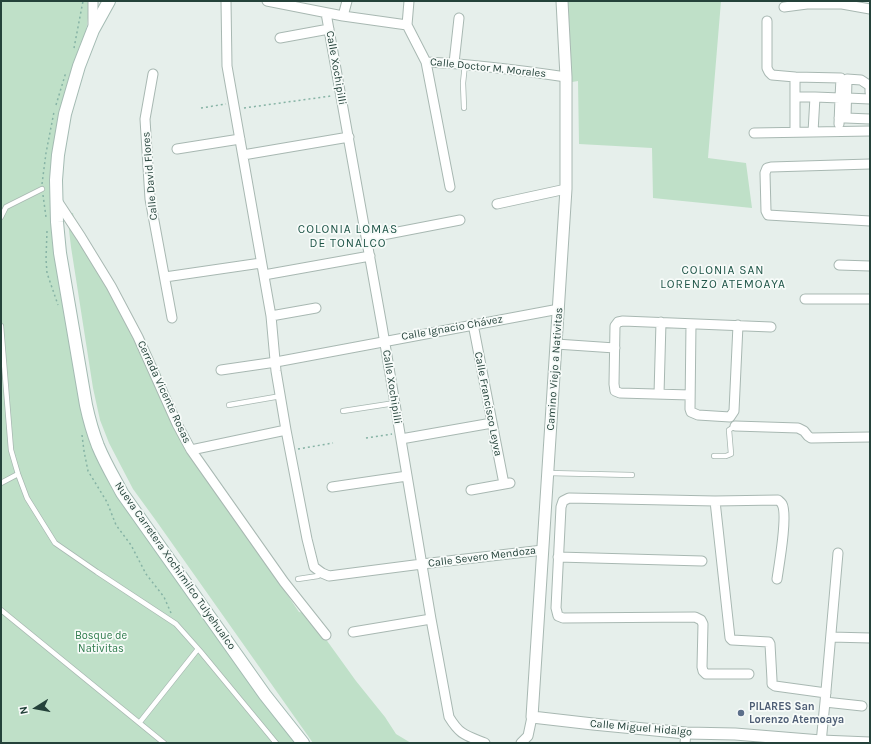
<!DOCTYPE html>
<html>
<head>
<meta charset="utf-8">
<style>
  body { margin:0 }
  #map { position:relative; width:871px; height:744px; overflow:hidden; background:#e6efeb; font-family:Karla,sans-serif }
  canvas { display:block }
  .frame { position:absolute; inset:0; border:2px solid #24423a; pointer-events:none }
  .north { position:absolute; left:16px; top:688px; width:40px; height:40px; -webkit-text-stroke:3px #f7fbf9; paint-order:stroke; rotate:259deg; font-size:11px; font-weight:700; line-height:16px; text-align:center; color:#24423a }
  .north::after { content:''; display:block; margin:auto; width:14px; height:18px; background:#24423a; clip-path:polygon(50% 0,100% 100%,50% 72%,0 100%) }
</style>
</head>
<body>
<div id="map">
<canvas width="871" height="744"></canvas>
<div class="frame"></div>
<div class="north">N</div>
</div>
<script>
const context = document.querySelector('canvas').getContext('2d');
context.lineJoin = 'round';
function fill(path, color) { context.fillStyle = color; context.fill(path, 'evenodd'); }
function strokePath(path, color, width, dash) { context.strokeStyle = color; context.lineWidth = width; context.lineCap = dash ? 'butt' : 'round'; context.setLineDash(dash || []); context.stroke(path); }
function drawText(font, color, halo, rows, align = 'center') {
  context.font = font + ' Karla,sans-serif'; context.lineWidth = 3.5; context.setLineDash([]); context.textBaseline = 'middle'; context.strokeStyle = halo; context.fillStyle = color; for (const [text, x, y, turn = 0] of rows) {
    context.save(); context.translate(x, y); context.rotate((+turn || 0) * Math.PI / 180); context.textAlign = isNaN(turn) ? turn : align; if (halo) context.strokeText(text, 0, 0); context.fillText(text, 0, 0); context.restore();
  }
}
fill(new Path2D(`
  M 1,1 L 90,1 L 90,4 L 86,32 L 81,51 L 66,89 L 57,127 L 50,177 L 51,191 L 99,452 L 298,743 L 1,743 Z
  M 568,1 L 721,1 L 708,158 L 746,163 L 752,208 L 653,198 L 652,148 L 579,144 L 578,81 L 572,82 Z
  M 67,213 L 73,213 L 75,223 L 101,262 L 177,430 L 190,457 L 236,522 L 244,517 L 283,574 L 276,578 L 299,612 L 304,613 L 325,638 L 356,681 L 385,717 L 396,734 L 411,743 L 313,743 L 157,522 L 133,489 L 109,443 L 100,420 L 93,388 L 71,247 Z`), '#bfe0c8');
const service = new Path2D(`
  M 464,108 L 463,83 L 465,64
  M 1,217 L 6,207 L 42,189
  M 1,326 L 11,450 L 18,474 L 27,498 L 55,543 L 97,572 L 176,624 L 200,651 L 276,743
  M 229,405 L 281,396
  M 343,411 L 395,403
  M 714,456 L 726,456 L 731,454 L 729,430 L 735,426
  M 548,473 L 632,475
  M 1,483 L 18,474
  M 298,579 L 318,576 L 322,573
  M 1,610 L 164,743
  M 140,722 L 198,649`);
const minor = new Path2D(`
  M 226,1 L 227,66 L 271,316 L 276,371 L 286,430 L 307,539 L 314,567 L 322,573 L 329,576 L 422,564 L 543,550
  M 267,1 L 343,16 L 407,25
  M 784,7 L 807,4 L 842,4 L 870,9
  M 326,13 L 382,326 L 431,619 L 449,717 C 460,735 465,735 485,743
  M 343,16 L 347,1
  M 767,21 L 767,68 L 769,72 L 772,75 L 795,77 L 795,132
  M 407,25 L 426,62 C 473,64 519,70 566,77
  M 407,25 L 409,1
  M 93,29 L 93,1
  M 280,38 L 329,29
  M 426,62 L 450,187
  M 454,63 L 459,18
  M 153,74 L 145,119 L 150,199 L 172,318
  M 795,77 L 841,78 L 840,98 L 815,97 L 813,132
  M 795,97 L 815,97
  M 847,98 L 870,99
  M 839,118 L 846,118 L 847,79 L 861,80 L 870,86 L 870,92
  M 846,118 L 870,119
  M 839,124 L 840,98
  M 754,133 L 870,131
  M 177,149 L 240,139
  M 243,155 L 349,137
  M 870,164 L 771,167 L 767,168 L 765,173 L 766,211 L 768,215 L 870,221
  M 56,199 L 81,237 L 111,286 L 138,337 L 177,424 L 191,450 L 284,582 L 326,635
  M 497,204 L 566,189
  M 367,238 L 460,220
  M 839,265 L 870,266
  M 264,275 L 370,256
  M 165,277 L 261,263
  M 805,299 L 870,299
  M 271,316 L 316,308
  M 473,324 L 504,484
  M 691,324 L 690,409 L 691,412 L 698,415 L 730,417 L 734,411 L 738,325
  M 556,344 L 615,348
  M 221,370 L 276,362 L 559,309
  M 659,394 L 661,322
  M 690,395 L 620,393 L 615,391 L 614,384 L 615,326 L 618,322 L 623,321 L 771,327
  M 735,426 L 798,428 L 804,431 L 808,436 L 811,438 L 870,437
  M 401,439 L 492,423
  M 191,450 L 286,430
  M 332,487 L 407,476
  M 471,490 L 510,483
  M 715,501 L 730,638 L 732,640 L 769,642 L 770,644 L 772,680 L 772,684 L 775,686 L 826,693
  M 558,557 L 702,561
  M 353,632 L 431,619
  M 831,637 L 870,638
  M 749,674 L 706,674 L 703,671 L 702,667 L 703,624 L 701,620 L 695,617 L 563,618 L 558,616 L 556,608 L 561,507 L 563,501 L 569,498 L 715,501 L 778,500 C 779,501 782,503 782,504 C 788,515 779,565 777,579
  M 825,702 L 862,706
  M 521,743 L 528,736 L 532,717
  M 685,743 L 686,733
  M 821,743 L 825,702 L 838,553`);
const tertiary = new Path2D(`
  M 562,1 L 566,77 L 566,189 L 532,717 L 593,724 L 686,733 L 735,734 L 821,741 L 870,743`);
const secondary = new Path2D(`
  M 109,1 L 93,30 L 79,66 L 65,114 L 58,155 L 56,180 L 57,222 L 60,253 L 86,405 C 89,419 93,433 98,446 C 105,463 114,478 122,493 L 265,695 L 303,743`);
strokePath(service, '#a8b8b2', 6);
strokePath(minor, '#a8b8b2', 11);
strokePath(tertiary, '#a8b8b2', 13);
strokePath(secondary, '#a4bbb3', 14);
strokePath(new Path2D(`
  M 74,48 L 83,1
  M 56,105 L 66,72
  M 201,108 L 226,104
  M 244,108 L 331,96
  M 42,184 L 46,153 L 54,112
  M 43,195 L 46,217
  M 47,231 L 46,259 L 47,273 L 58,305
  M 82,435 L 84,451 L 88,471 L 107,502 L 116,525 L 131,545 L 146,574 L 164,597 L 171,613
  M 366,438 L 392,434
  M 298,449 L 333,443`), '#86b3a5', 1.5, [2, 3]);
strokePath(service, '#fff', 4.5);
strokePath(minor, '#fff', 9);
strokePath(tertiary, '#fff', 11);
strokePath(secondary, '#fff', 12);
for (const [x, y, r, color] of [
  [741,713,4,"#5c6f8a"]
]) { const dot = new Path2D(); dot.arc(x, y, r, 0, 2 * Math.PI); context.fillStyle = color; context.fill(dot); strokePath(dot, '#f7fbf9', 1.5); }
drawText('11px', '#24423a', '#f7fbf9', [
  ["Calle Xochipilli",336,68,80],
  ["Calle Doctor M. Morales",488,68,6],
  ["Calle David Flores",150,176,-95],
  ["Calle Ignacio Chávez",452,328,-10],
  ["Camino Viejo a Nativitas",555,369,-86],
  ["Calle Xochipilli",392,387,81],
  ["Cerrada Vicente Rosas",164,392,65],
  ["Calle Francisco Leyva",488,404,79],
  ["Calle Severo Mendoza",482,557,-7],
  ["Nueva Carretera Xochimilco Tulyehualco",175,566,55],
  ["Calle Miguel Hidalgo",641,728,5]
]);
drawText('11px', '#2d7a4b', '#f7fbf9', [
  ["Bosque de",101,636],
  ["Nativitas",101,649]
]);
drawText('bold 11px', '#4e5e75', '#f7fbf9', [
  ["PILARES San",749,707],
  ["Lorenzo Atemoaya",749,720]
], 'left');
context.letterSpacing = '1px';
drawText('12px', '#1f5548', '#f7fbf9', [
  ["COLONIA LOMAS",348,230],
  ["DE TONALCO",348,244],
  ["COLONIA SAN",723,271],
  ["LORENZO ATEMOAYA",723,285]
]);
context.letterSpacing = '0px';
</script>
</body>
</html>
